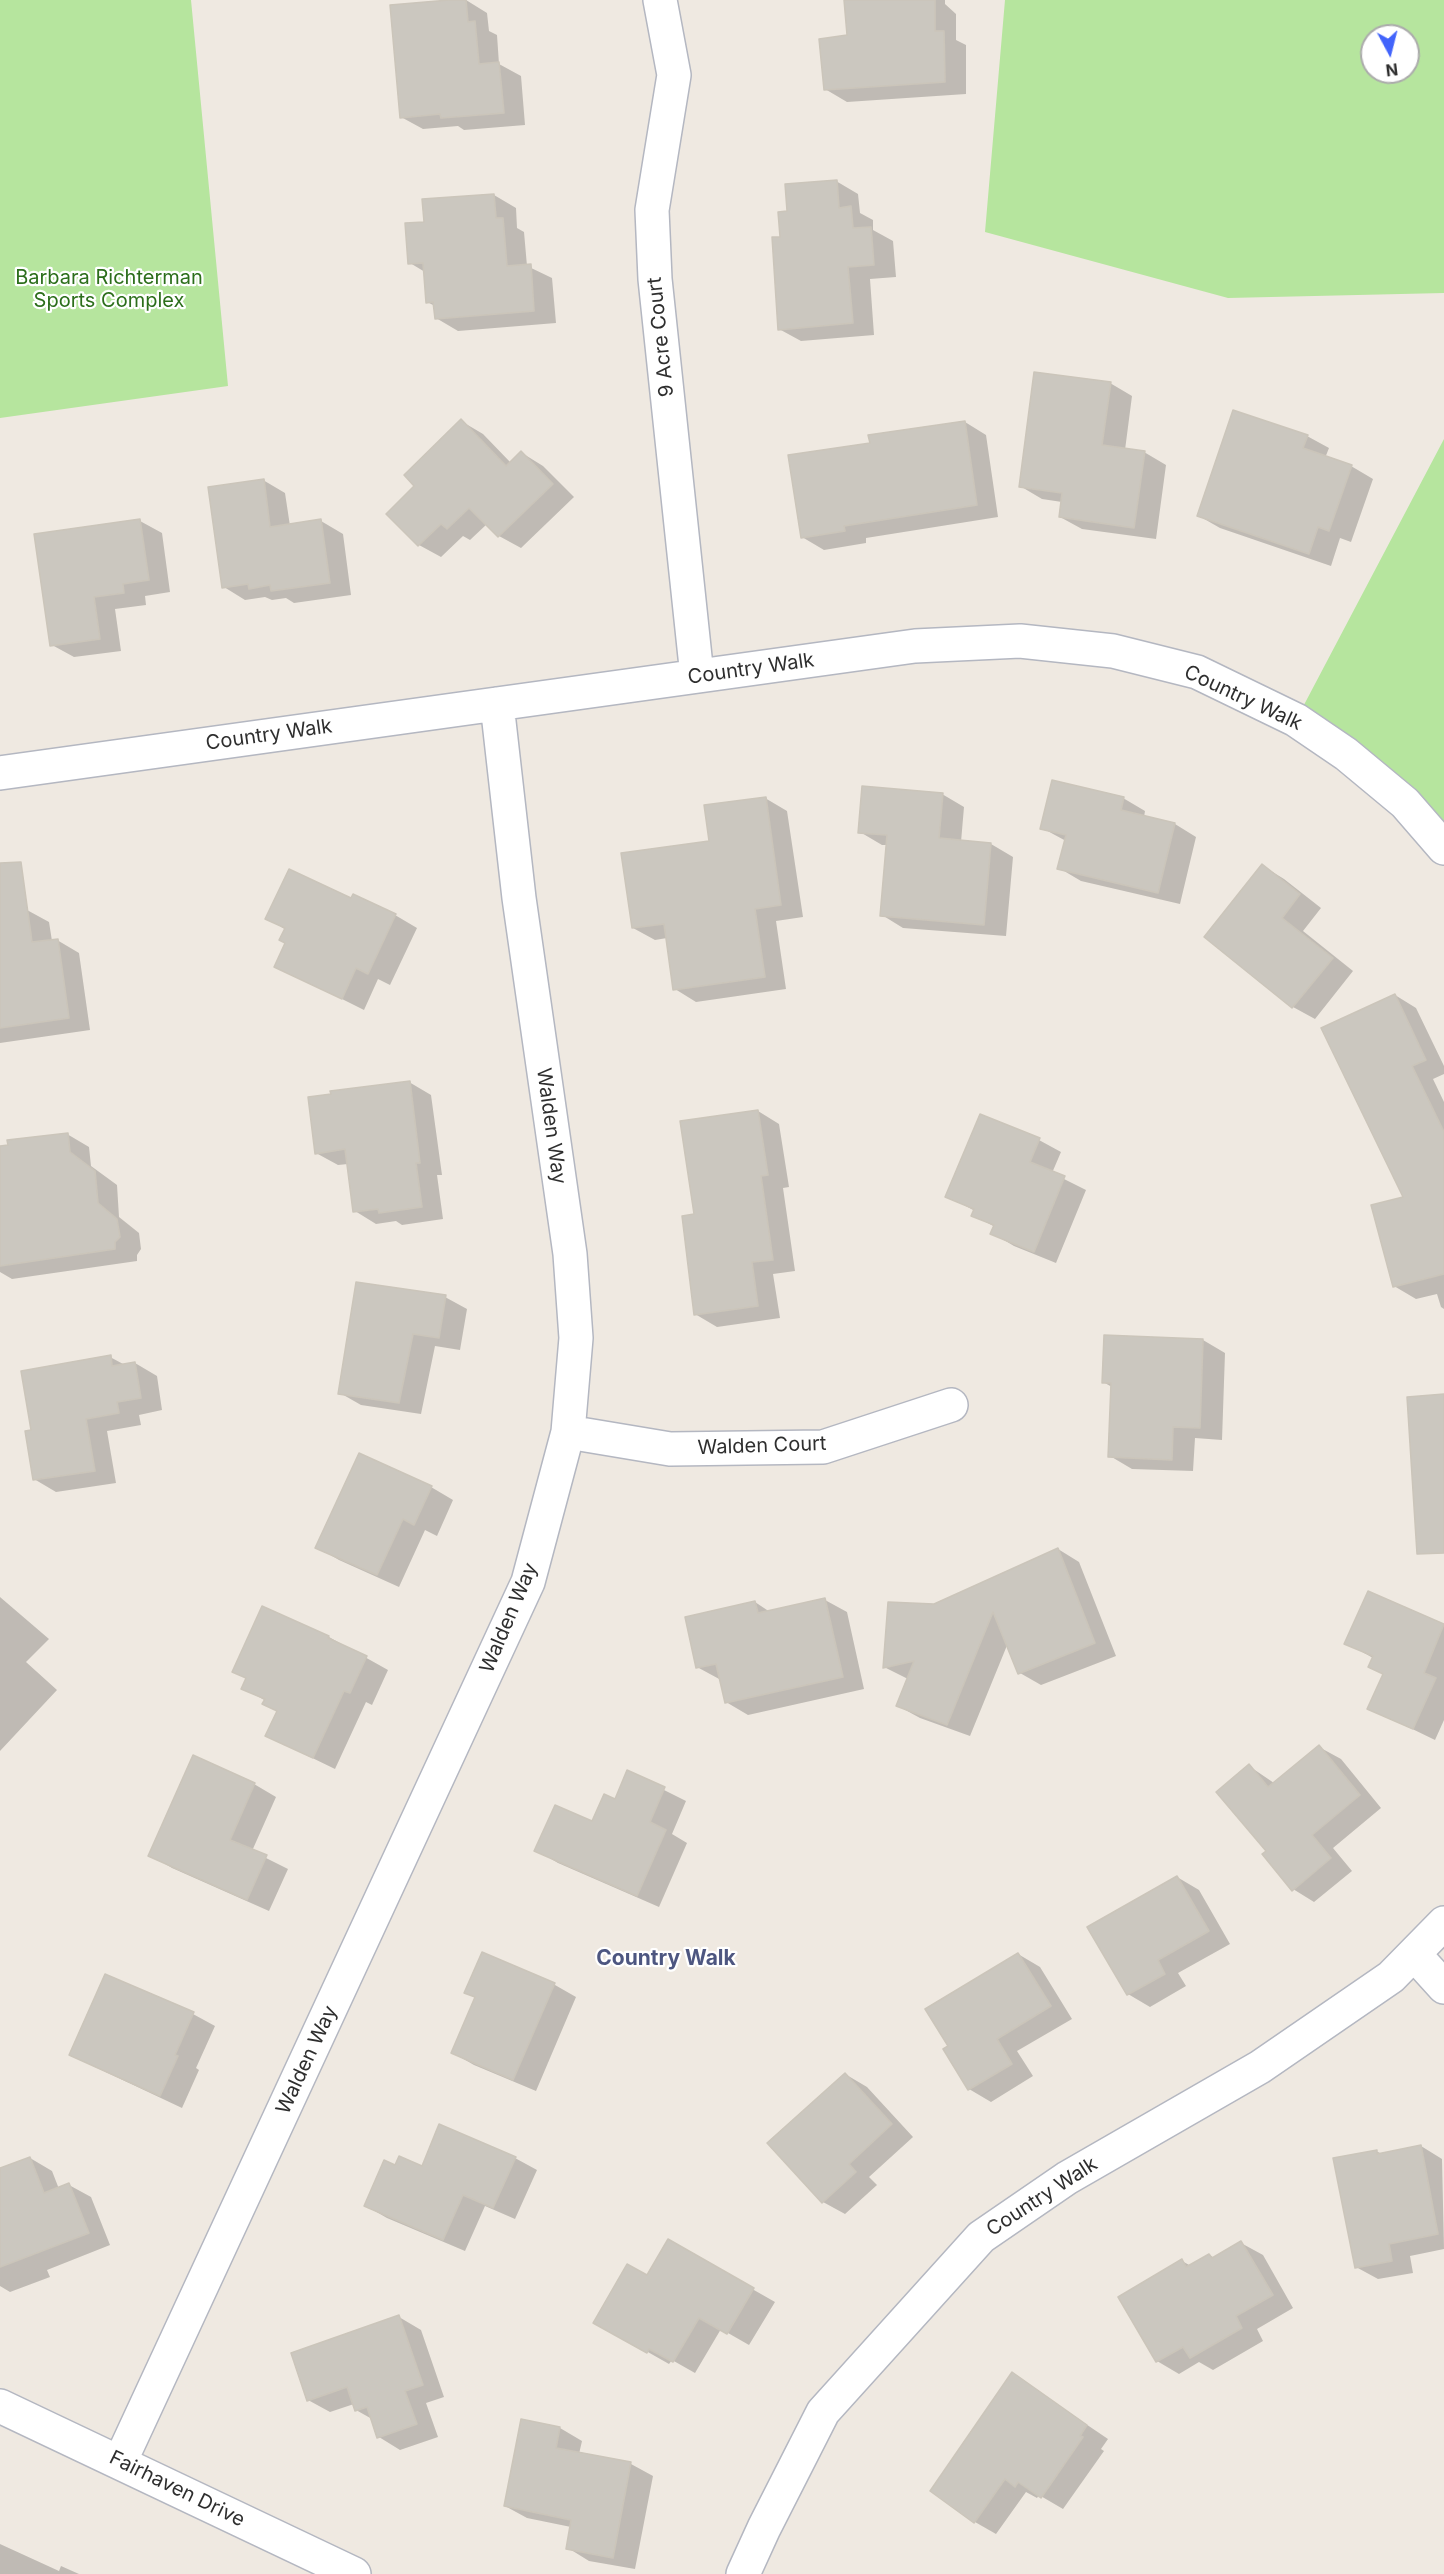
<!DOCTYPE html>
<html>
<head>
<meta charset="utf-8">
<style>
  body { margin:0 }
  #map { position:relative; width:1444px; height:2574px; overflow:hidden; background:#efe9e1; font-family:Inter,sans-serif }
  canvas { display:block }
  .north { position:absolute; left:1360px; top:24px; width:60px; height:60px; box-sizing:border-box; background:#fff; border:2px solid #ababab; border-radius:50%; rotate:173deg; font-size:16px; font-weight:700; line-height:24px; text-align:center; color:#2e2e2e }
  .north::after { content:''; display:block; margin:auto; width:21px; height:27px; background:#4264fb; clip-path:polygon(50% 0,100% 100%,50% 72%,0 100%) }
</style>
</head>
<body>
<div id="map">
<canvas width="1444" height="2574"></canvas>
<div class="north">N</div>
</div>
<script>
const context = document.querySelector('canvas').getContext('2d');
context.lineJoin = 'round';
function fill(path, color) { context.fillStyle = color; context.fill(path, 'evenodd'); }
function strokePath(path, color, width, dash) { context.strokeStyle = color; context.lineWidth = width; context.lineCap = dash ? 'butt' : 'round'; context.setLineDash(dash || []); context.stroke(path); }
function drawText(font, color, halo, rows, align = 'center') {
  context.font = font + ' Inter,sans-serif'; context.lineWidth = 4.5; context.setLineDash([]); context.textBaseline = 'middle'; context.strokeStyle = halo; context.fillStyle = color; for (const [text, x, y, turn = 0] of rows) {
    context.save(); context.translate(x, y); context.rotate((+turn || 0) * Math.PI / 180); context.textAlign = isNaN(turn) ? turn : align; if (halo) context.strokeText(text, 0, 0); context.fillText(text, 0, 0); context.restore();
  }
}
fill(new Path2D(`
  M 0,0 L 191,0 L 228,386 L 0,418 Z
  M 1005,0 L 1444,0 L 1444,293 L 1228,298 L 985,232 ZM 1372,36 L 1408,36 L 1408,72 L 1372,72 Z
  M 1444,439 L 1444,848 L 1296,720 Z`), '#b6e59e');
fill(new Path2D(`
  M 466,0 L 487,13 L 489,31 L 497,35 L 499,64 L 521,76 L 525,125 L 464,130 L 458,126 L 423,129 L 401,117 Z
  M 846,0 L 945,0 L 945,4 L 956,14 L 956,40 L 966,45 L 966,94 L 847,102 L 825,89 L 849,37 Z
  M 836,181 L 858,194 L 860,213 L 873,220 L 873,230 L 893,241 L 896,277 L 870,279 L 874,335 L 801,341 L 779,329 L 782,238 L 788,212 Z
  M 494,195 L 516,208 L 517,228 L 524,232 L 527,266 L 552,278 L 556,323 L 458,331 L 436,318 L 435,306 L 427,302 L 425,272 L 410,263 L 426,224 Z
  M 1110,383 L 1132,396 L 1125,450 L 1144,452 L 1166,465 L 1156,539 L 1082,529 L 1060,517 L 1062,502 L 1042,499 L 1020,486 Z
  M 461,421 L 483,434 L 511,463 L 522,453 L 543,466 L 574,497 L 521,548 L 499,536 L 487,524 L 470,540 L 463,536 L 441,557 L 419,545 Z
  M 965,422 L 986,435 L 998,517 L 866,538 L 866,543 L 824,550 L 802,537 L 872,445 Z
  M 1307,436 L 1329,448 L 1325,458 L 1351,466 L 1373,479 L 1351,542 L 1340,538 L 1331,566 L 1220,528 L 1199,516 Z
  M 263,480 L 285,493 L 290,526 L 321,521 L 343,534 L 351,595 L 294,603 L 286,598 L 272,600 L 265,597 L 245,600 L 224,587 Z
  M 140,521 L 162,533 L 170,592 L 145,596 L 146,605 L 115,609 L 121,651 L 74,657 L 52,645 Z
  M 942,794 L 964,807 L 961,842 L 991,844 L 1013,857 L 1006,936 L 903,928 L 882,915 L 888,845 L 882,845 L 860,832 Z
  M 765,798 L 787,811 L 803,917 L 776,921 L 786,989 L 696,1002 L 675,989 L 667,938 L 655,940 L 633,928 L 710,842 Z
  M 1123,798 L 1145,811 L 1144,817 L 1175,824 L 1196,837 L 1180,904 L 1081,881 L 1059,868 L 1066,841 L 1042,828 Z
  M 1263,866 L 1284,879 L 1321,908 L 1303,931 L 1353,971 L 1315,1019 L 1293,1007 Z
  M 352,900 L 395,915 L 417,928 L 390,985 L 378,979 L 364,1010 L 276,966 L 286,943 L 286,930 L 267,918 Z
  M 27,910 L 49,922 L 52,941 L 57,940 L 79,953 L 90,1030 L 0,1043 L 0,914 Z
  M 1395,995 L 1416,1008 L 1444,1066 L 1444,1074 L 1433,1079 L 1444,1102 L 1444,1148 L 1406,1167 Z
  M 409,1082 L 431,1095 L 442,1175 L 437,1175 L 443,1219 L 402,1225 L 396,1221 L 376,1224 L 355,1211 L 348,1164 L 338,1165 L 316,1153 L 332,1095 Z
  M 758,1111 L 779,1124 L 789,1187 L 783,1188 L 795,1271 L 773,1274 L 780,1318 L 717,1327 L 695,1314 L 696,1215 Z
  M 67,1134 L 89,1147 L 91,1166 L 117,1185 L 119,1217 L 139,1233 L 141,1249 L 137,1255 L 137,1261 L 12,1279 L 0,1272 L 0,1148 Z
  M 1039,1140 L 1061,1152 L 1052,1173 L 1086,1190 L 1056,1263 L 1014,1246 L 992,1233 L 995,1227 L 973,1215 L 975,1211 L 947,1196 Z
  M 1444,1188 L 1444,1309 L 1441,1307 L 1437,1294 L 1416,1299 L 1394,1286 Z
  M 445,1297 L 467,1309 L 460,1350 L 435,1346 L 421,1414 L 361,1405 L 340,1393 Z
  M 1203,1340 L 1225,1353 L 1222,1440 L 1195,1438 L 1193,1471 L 1132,1469 L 1110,1456 L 1112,1387 L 1103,1382 Z
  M 110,1357 L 125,1365 L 135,1363 L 157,1376 L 162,1410 L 139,1415 L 141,1425 L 107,1431 L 116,1483 L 56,1492 L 34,1479 L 33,1431 Z
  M 431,1487 L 453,1500 L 437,1536 L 425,1530 L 399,1587 L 339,1560 L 317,1547 Z
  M 1058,1549 L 1079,1562 L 1116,1656 L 1041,1685 L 1020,1673 L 1008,1643 L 970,1736 L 920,1718 L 898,1706 L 908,1679 L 884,1667 L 934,1605 Z
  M 1369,1593 L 1444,1626 L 1444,1720 L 1435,1740 L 1369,1708 L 1384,1675 L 1370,1667 L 1373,1658 L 1346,1643 Z
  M 0,1597 L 49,1639 L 26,1662 L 57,1690 L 0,1751 Z
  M 825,1600 L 847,1612 L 864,1689 L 748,1715 L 726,1702 L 721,1680 L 697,1667 L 755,1602 L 770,1612 Z
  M 262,1608 L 329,1637 L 388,1670 L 372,1705 L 366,1702 L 335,1769 L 267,1736 L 278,1712 L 264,1704 L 266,1701 L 243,1688 L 247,1679 L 234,1671 Z
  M 1319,1747 L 1341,1759 L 1381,1808 L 1333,1848 L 1352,1871 L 1314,1902 L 1293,1889 L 1268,1851 L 1249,1766 L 1274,1783 Z
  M 628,1772 L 686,1801 L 672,1834 L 687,1843 L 659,1907 L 558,1863 L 536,1850 L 593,1823 L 616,1801 Z
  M 254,1784 L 276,1797 L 252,1851 L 288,1869 L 269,1911 L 172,1868 L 150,1855 Z
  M 1177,1877 L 1199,1890 L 1230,1944 L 1178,1973 L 1186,1986 L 1150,2007 L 1128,1994 Z
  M 483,1954 L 555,1985 L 576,1997 L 536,2091 L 474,2065 L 453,2053 L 476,1998 L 466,1992 Z
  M 1018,1954 L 1040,1967 L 1072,2019 L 1017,2051 L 1033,2076 L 991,2102 L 969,2089 Z
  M 193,2014 L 215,2026 L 196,2068 L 199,2070 L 182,2108 L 93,2066 L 71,2054 Z
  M 845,2074 L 867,2087 L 913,2137 L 869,2177 L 877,2185 L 845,2214 L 823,2202 Z
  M 1421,2146 L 1442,2159 L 1444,2249 L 1410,2256 L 1413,2273 L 1378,2279 L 1356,2267 L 1376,2151 L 1382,2154 Z
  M 30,2158 L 52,2171 L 59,2189 L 69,2185 L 91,2197 L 110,2245 L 47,2270 L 50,2277 L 10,2292 L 0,2286 L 0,2170 Z
  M 515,2158 L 537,2170 L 515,2219 L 485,2206 L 465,2251 L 387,2218 L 366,2206 L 396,2167 L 422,2168 Z
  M 668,2241 L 775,2302 L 749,2345 L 721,2329 L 695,2373 L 672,2360 L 669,2364 L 595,2322 L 648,2277 Z
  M 1241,2243 L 1263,2255 L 1293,2308 L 1257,2329 L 1263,2341 L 1213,2370 L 1199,2362 L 1179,2374 L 1157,2361 L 1120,2297 L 1182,2261 L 1191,2266 L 1209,2255 L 1215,2258 Z
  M 399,2317 L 421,2330 L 444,2397 L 426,2403 L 438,2437 L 400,2450 L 379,2437 L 372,2419 L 356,2410 L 354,2404 L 330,2412 L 308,2400 Z
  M 1012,2374 L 1108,2439 L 1101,2449 L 1104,2451 L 1063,2509 L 1039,2495 L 1037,2498 L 1026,2492 L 996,2534 L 975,2522 Z
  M 522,2421 L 560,2428 L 582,2441 L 579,2454 L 631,2464 L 653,2476 L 635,2569 L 589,2561 L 568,2548 L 571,2527 L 527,2518 L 505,2506 Z
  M 0,2544 L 59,2571 L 61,2566 L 79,2574 L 0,2574 Z`), '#0003');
const building = new Path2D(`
  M 449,0 L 466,0 L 468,22 L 475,21 L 479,64 L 499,62 L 504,113 L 441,118 L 440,114 L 400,118 L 390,5 Z
  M 844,0 L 935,0 L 935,31 L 944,31 L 945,82 L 824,90 L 819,39 L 847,35 Z
  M 837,180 L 839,208 L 851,206 L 853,228 L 871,227 L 874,265 L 848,267 L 853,323 L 778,330 L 772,237 L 780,237 L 778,212 L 787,211 L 785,184 Z
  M 494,194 L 496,218 L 503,218 L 507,266 L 531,264 L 534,311 L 435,319 L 433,302 L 426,303 L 423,263 L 408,264 L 405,223 L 424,222 L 422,199 Z
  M 1034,372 L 1111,382 L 1102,445 L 1145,451 L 1134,528 L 1059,517 L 1062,493 L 1019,487 Z
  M 1233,410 L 1308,435 L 1303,448 L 1352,465 L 1329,531 L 1318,527 L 1309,554 L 1197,516 Z
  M 461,419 L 506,466 L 521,451 L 553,484 L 498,537 L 469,508 L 447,529 L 441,524 L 418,546 L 386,514 L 414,486 L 404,475 Z
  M 965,421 L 977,505 L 844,526 L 845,531 L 801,538 L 788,455 L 870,443 L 868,435 Z
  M 264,479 L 270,527 L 321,519 L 330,583 L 271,591 L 270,585 L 249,589 L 248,584 L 222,588 L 208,487 Z
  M 140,519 L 149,580 L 123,584 L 124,593 L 94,597 L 100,639 L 50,646 L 34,534 Z
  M 1052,780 L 1124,797 L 1121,810 L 1175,823 L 1158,893 L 1057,869 L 1066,835 L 1040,829 Z
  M 862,786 L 943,793 L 939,838 L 991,843 L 984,925 L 880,916 L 887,835 L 858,833 Z
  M 766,797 L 781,905 L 755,909 L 765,977 L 673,990 L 664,924 L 632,928 L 621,853 L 709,841 L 704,805 Z
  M 21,862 L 32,942 L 58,939 L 69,1018 L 0,1028 L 0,863 Z
  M 1262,864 L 1300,894 L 1282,918 L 1333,958 L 1292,1008 L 1204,937 Z
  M 289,869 L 351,898 L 353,894 L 396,914 L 368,974 L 356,968 L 342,999 L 274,967 L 285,943 L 279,940 L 285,928 L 265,919 Z
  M 1395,994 L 1426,1060 L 1412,1066 L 1444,1132 L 1444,1274 L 1393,1287 L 1371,1205 L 1403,1197 L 1321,1028 Z
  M 410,1081 L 420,1163 L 416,1163 L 422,1207 L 379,1213 L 378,1209 L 353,1212 L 345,1149 L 315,1154 L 308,1097 L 331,1094 L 330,1091 Z
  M 758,1110 L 768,1175 L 761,1176 L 773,1260 L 752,1262 L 758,1306 L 694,1315 L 682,1216 L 694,1214 L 680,1121 Z
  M 980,1114 L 1040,1138 L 1030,1162 L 1065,1176 L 1034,1252 L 990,1234 L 994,1225 L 971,1216 L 974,1209 L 945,1197 Z
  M 68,1133 L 70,1152 L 95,1171 L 98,1203 L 117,1219 L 120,1237 L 115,1242 L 115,1249 L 0,1266 L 0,1146 L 8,1145 L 7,1140 Z
  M 356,1282 L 446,1295 L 439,1338 L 413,1334 L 399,1403 L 338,1394 Z
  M 1104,1335 L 1203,1339 L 1200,1428 L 1173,1427 L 1172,1460 L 1108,1457 L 1111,1383 L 1102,1383 Z
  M 111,1355 L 112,1366 L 135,1362 L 141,1398 L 117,1402 L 119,1413 L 86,1419 L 95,1471 L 33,1480 L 25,1431 L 31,1430 L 21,1371 Z
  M 1444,1394 L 1444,1553 L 1417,1554 L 1407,1397 Z
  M 359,1453 L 432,1486 L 414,1525 L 403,1519 L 377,1575 L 315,1548 Z
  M 1058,1548 L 1095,1643 L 1018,1674 L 993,1612 L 947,1725 L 896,1706 L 914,1661 L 883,1668 L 888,1602 L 934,1604 Z
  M 1368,1591 L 1444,1624 L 1424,1673 L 1436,1678 L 1413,1729 L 1367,1709 L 1383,1674 L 1368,1667 L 1373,1656 L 1344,1644 Z
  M 825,1598 L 843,1677 L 725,1703 L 716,1664 L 696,1668 L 685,1617 L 755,1601 L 758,1613 Z
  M 262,1606 L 329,1636 L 328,1638 L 367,1656 L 350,1693 L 344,1691 L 313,1758 L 265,1736 L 277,1711 L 262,1704 L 265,1699 L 241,1689 L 246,1678 L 232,1672 Z
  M 1319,1745 L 1360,1795 L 1312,1835 L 1331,1858 L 1292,1891 L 1262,1854 L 1266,1851 L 1216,1792 L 1249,1764 L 1268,1787 Z
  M 193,1755 L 255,1783 L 230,1840 L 267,1855 L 247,1900 L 148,1856 Z
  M 627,1770 L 665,1787 L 650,1822 L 666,1830 L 637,1896 L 534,1851 L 555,1805 L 592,1821 L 604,1794 L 615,1799 Z
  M 1177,1876 L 1209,1931 L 1158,1960 L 1165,1974 L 1127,1995 L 1087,1927 Z
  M 482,1952 L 555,1983 L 513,2080 L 451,2053 L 475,1997 L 464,1993 Z
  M 1018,1953 L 1051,2006 L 997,2039 L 1012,2064 L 968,2090 L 943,2049 L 948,2046 L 925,2009 Z
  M 105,1974 L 194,2012 L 175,2055 L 178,2056 L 160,2096 L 69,2055 Z
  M 845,2073 L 892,2124 L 849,2164 L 856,2172 L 822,2203 L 767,2143 Z
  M 439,2124 L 516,2157 L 493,2208 L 463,2195 L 443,2240 L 364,2206 L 384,2160 L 395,2165 L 399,2156 L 422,2166 Z
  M 1421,2145 L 1438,2234 L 1389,2244 L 1392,2261 L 1355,2268 L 1333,2158 L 1377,2150 L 1377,2154 Z
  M 30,2157 L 44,2193 L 69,2183 L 89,2233 L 0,2267 L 0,2168 Z
  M 668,2239 L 754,2288 L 727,2334 L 699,2318 L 673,2362 L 649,2349 L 647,2353 L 593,2323 L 627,2264 L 647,2275 Z
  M 1241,2241 L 1273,2295 L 1236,2316 L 1242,2328 L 1190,2358 L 1183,2347 L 1156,2362 L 1118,2297 L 1182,2259 L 1186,2267 L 1209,2254 L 1212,2258 Z
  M 399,2315 L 423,2385 L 405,2391 L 417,2424 L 377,2438 L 367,2407 L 355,2411 L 347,2387 L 307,2401 L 291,2353 Z
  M 1012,2372 L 1087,2425 L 1080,2436 L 1083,2437 L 1041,2498 L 1018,2482 L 1015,2487 L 1005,2479 L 974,2523 L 930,2491 Z
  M 521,2419 L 560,2427 L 556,2448 L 631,2462 L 613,2558 L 566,2549 L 571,2520 L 504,2506 Z`);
fill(building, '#cbc7bf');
strokePath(building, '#cbc5ba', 1.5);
const minor = new Path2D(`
  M 660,0 L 674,75 L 652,210 L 655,279 L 697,676
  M 0,773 L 915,646 L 1020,641 L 1113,651 L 1197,672 L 1296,720 L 1346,754 L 1405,803 L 1444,848
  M 568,1432 L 670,1449 L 823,1447 L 951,1405
  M 1415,1955 L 1444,1987
  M 0,2406 L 354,2574
  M 120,2462 L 528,1582 L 568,1432 L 576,1338 L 570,1254 L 519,898 L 497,704
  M 743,2574 L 764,2528 L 823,2412 L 981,2237 L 1067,2178 L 1260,2067 L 1391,1977 L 1444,1923`);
strokePath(minor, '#b4b7c1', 36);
strokePath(minor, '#fff', 33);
drawText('20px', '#2c6e1b', '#fff', [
  ["Barbara Richterman",109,278],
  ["Sports Complex",109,301]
]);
drawText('20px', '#2e2e2e', '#fff', [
  ["9 Acre Court",661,337,-96],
  ["Country Walk",751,669,-8],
  ["Country Walk",1243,698,25],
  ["Country Walk",269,735,-8],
  ["Walden Way",551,1126,82],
  ["Walden Court",762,1446,-2],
  ["Walden Way",509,1618,-67],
  ["Walden Way",307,2060,-65],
  ["Country Walk",1042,2197,-33],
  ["Fairhaven Drive",177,2489,26]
]);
drawText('bold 21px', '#4d5680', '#fff', [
  ["Country Walk",666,1959]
]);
</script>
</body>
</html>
